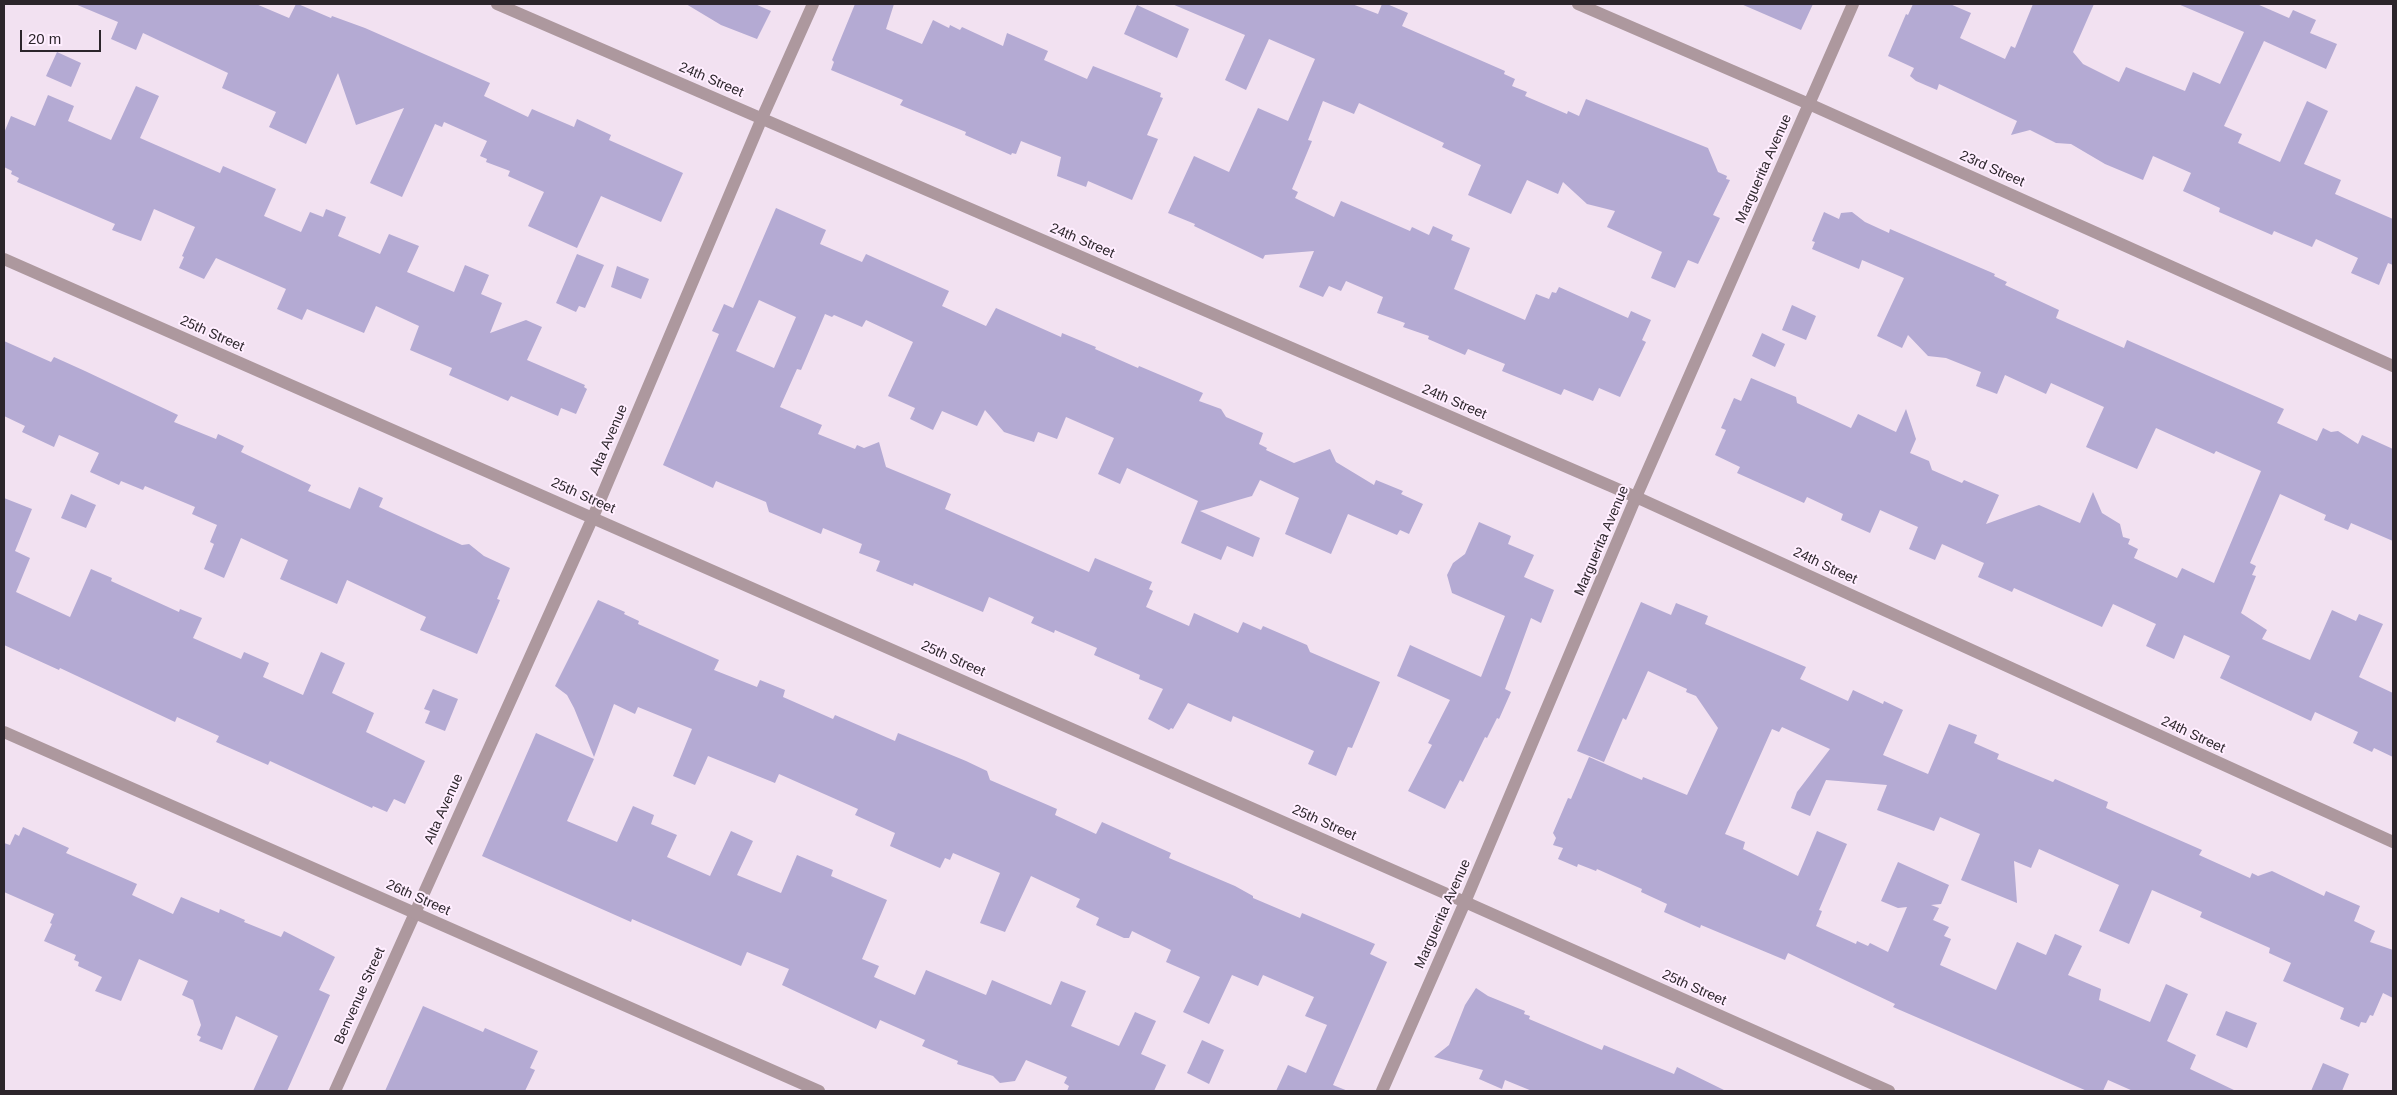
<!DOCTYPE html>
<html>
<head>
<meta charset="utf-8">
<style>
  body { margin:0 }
  #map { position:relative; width:2397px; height:1095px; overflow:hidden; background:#f2e1f1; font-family:Helvetica,sans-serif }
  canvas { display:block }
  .frame { position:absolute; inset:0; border:5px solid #2c252b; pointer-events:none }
  .scale { position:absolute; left:20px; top:30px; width:81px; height:22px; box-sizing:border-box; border:2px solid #2c252b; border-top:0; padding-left:6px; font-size:15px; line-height:18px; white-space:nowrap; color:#2c252b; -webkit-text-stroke:4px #fef; paint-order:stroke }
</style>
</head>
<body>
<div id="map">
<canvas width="2397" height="1095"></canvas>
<div class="frame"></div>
<div class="scale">20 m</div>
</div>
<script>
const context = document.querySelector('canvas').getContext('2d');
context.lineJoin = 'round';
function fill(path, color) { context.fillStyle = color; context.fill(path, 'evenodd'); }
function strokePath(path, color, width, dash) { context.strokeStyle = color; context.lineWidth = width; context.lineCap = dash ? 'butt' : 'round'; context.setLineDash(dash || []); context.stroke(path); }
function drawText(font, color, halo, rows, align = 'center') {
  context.font = font + ' Helvetica,sans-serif'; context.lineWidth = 4; context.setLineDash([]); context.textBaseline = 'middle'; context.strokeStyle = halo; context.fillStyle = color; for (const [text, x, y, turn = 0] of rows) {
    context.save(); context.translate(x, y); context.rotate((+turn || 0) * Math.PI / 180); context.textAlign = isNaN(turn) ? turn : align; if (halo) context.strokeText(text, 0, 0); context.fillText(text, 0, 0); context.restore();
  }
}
fill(new Path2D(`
  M 75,4 L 256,4 L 289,18 L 296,4 L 298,4 L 331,18 L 332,16 L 365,28 L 490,83 L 484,96 L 528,117 L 532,109 L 574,127 L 577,119 L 611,135 L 609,140 L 683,173 L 661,222 L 601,196 L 577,248 L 528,226 L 544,192 L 508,176 L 510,171 L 486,162 L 487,159 L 480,156 L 487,141 L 444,122 L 442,127 L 435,124 L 402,197 L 370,183 L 404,108 L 356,125 L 338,73 L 306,144 L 269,127 L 276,112 L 222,88 L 228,73 L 143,33 L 136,50 L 111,39 L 118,22 Z
  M 686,4 L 755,4 L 771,11 L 757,39 L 721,25 Z
  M 855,4 L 894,4 L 886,29 L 922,44 L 933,20 L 949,28 L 950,25 L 960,30 L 962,27 L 1003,46 L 1007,33 L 1048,51 L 1044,60 L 1087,79 L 1093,66 L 1161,93 L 1160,97 L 1163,98 L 1147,135 L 1158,139 L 1132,200 L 1088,181 L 1086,187 L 1057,176 L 1061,157 L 1021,141 L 1016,154 L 1012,153 L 1011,155 L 965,135 L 966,132 L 900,105 L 903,100 L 831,70 L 834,62 L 832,60 Z
  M 1172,4 L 1352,4 L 1378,14 L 1382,4 L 1387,4 L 1408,13 L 1402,26 L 1505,71 L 1504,74 L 1515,79 L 1512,86 L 1527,92 L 1525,96 L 1567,114 L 1568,111 L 1579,116 L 1586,99 L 1708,148 L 1718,172 L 1727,176 L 1726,179 L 1730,180 L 1713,215 L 1720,218 L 1698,264 L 1688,260 L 1675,288 L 1651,278 L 1662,252 L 1607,227 L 1615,211 L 1587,204 L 1563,182 L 1558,194 L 1527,180 L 1511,214 L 1468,195 L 1481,165 L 1442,147 L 1444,143 L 1359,103 L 1354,114 L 1323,101 L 1308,140 L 1312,141 L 1292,189 L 1298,192 L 1295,198 L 1334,217 L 1341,201 L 1410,231 L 1412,227 L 1429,235 L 1433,226 L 1453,235 L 1451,240 L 1470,248 L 1454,289 L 1525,320 L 1536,294 L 1549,299 L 1552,292 L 1556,293 L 1559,287 L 1628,318 L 1631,311 L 1651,320 L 1642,340 L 1646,342 L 1620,397 L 1599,388 L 1593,401 L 1564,389 L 1561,395 L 1539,386 L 1502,371 L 1505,364 L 1468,349 L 1465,355 L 1428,339 L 1429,336 L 1403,327 L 1405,323 L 1377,313 L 1383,297 L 1346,281 L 1341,291 L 1329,286 L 1323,297 L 1299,287 L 1314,251 L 1265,255 L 1263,259 L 1194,226 L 1195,224 L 1168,213 L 1194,156 L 1229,172 L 1258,108 L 1288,121 L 1315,59 L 1269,39 L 1246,90 L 1225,80 L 1245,35 Z
  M 1741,4 L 1813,4 L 1801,30 Z
  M 1913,4 L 1950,4 L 1971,13 L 1960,38 L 2005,59 L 2011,46 L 2015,48 L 2033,4 L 2094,4 L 2073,52 L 2083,64 L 2119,82 L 2126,67 L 2185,91 L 2193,72 L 2220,84 L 2244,32 L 2178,4 L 2257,4 L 2289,18 L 2293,10 L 2316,20 L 2310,33 L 2337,44 L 2326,69 L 2264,41 L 2224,126 L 2242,134 L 2238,143 L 2280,162 L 2307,101 L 2328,111 L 2304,164 L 2341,180 L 2335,194 L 2393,219 L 2393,265 L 2388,263 L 2379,285 L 2351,273 L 2358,258 L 2316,239 L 2312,247 L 2274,231 L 2272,235 L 2219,212 L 2220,208 L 2183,191 L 2191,173 L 2153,156 L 2143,180 L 2105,164 L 2071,144 L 2056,143 L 2030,130 L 2011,135 L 2017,121 L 1939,84 L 1937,90 L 1916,81 L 1910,76 L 1914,68 L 1888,56 L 1906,14 L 1908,15 Z
  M 1137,5 L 1189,29 L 1177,58 L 1124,34 Z
  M 57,52 L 81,63 L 71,87 L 46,76 Z
  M 136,86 L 159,96 L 140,138 L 220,173 L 223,166 L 276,189 L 264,216 L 301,232 L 310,212 L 323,217 L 326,209 L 346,217 L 338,236 L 380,254 L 389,234 L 419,246 L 407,272 L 454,292 L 465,265 L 489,275 L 481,294 L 502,303 L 490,333 L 526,320 L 542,327 L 527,360 L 585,385 L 584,387 L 587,389 L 576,414 L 561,408 L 558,416 L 511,396 L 508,401 L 449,375 L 452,368 L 410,350 L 419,326 L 376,306 L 364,333 L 307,309 L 302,320 L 277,309 L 286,289 L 216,258 L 204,279 L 179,268 L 184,257 L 182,256 L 195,227 L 154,209 L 141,241 L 112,230 L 115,224 L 17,182 L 19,178 L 11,174 L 12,171 L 4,167 L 4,133 L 11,116 L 35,126 L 48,95 L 74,106 L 68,121 L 111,140 Z
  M 776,208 L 826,230 L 820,244 L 862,262 L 866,254 L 949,291 L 942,306 L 986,326 L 996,308 L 1061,337 L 1062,333 L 1096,347 L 1095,349 L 1138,368 L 1139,366 L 1203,393 L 1199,401 L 1221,409 L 1226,417 L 1263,433 L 1259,444 L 1267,448 L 1266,450 L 1294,463 L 1330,449 L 1336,462 L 1374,485 L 1376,480 L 1403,491 L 1401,494 L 1423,504 L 1409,534 L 1400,530 L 1397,535 L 1348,514 L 1331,554 L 1285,534 L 1299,498 L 1260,480 L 1252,496 L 1200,511 L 1260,538 L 1253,557 L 1227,546 L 1221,560 L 1181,543 L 1198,501 L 1127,468 L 1120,484 L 1098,474 L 1114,438 L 1066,417 L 1057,439 L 1038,432 L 1034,442 L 1004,432 L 985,410 L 977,426 L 942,411 L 933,430 L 910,419 L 915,408 L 888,396 L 913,342 L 866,320 L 862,327 L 834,315 L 832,317 L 825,314 L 801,370 L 797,369 L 780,407 L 822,425 L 818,434 L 855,449 L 857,445 L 864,448 L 879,442 L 886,467 L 951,494 L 945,509 L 1089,572 L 1095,558 L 1152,582 L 1149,589 L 1153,591 L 1146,607 L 1189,626 L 1194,613 L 1238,633 L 1243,622 L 1261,630 L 1263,626 L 1307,645 L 1310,652 L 1380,682 L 1352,748 L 1348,747 L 1336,776 L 1308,764 L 1314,751 L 1233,716 L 1231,722 L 1188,703 L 1173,729 L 1171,728 L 1169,730 L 1148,719 L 1163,689 L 1139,679 L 1140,675 L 1094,655 L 1097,648 L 1055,630 L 1054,633 L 1031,623 L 1034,617 L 989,597 L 983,612 L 914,583 L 913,586 L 876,571 L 880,561 L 859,553 L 862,544 L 823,528 L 821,534 L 769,512 L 766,502 L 716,481 L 713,488 L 663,465 L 719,334 L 712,331 L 724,304 L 733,308 ZM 759,300 L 796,317 L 774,368 L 736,351 Z
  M 1824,212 L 1839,219 L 1841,213 L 1852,212 L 1865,222 L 1889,233 L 1890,229 L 1995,274 L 1994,276 L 2007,282 L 2005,285 L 2059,310 L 2056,318 L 2124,348 L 2127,340 L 2284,409 L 2277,423 L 2317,441 L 2323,428 L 2331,432 L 2338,431 L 2358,444 L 2362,435 L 2393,449 L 2393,541 L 2351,523 L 2348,530 L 2324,520 L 2326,515 L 2280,494 L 2250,563 L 2256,566 L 2252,575 L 2256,576 L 2241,613 L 2267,630 L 2262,639 L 2310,660 L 2332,610 L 2356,621 L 2359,614 L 2383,624 L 2359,677 L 2393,693 L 2393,757 L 2374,748 L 2372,752 L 2353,743 L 2358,732 L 2315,712 L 2311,721 L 2220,678 L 2230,656 L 2184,635 L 2174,659 L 2146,646 L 2156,624 L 2113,604 L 2102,627 L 2014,588 L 2012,592 L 1978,577 L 1984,563 L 1942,544 L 1935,560 L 1909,549 L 1918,527 L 1880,510 L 1870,533 L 1841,520 L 1843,514 L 1807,497 L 1804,503 L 1737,473 L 1740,467 L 1715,455 L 1726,430 L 1721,428 L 1734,398 L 1741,401 L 1751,378 L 1796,397 L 1797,403 L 1851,428 L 1858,414 L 1896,432 L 1906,409 L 1916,439 L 1910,453 L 1929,461 L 1932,470 L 1962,483 L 1964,480 L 1999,495 L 1986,524 L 2039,505 L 2080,523 L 2093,492 L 2102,513 L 2120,524 L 2123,537 L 2130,539 L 2128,544 L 2138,549 L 2134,558 L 2177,578 L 2182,568 L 2214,583 L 2261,471 L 2216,451 L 2214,454 L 2156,428 L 2137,469 L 2086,447 L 2104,407 L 2051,383 L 2046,394 L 2005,375 L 1997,394 L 1976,386 L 1981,372 L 1946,358 L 1928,356 L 1908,335 L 1902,348 L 1877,336 L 1904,278 L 1862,260 L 1859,269 L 1812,249 L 1815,242 L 1812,241 Z
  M 577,254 L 604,265 L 585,308 L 579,306 L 576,312 L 556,303 Z
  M 617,266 L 649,279 L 641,299 L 611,287 Z
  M 1792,305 L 1816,316 L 1806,340 L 1782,330 Z
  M 1762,333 L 1785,344 L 1775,367 L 1752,356 Z
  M 4,341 L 51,362 L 54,357 L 85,371 L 178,415 L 174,422 L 216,439 L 218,434 L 244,446 L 241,452 L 311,485 L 308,491 L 350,509 L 359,487 L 383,498 L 379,507 L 462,545 L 469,544 L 484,556 L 510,568 L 497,599 L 500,600 L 477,654 L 420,630 L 426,617 L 347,580 L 337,604 L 280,579 L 288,560 L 241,538 L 224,578 L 204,569 L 214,544 L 210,542 L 217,525 L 192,514 L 195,507 L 145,486 L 143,490 L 121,481 L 119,485 L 90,472 L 99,453 L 59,435 L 54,447 L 22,432 L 25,426 L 4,416 Z
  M 71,494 L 96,505 L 86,528 L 61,518 Z
  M 4,498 L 32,509 L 15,551 L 30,558 L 16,592 L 70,617 L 91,569 L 112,578 L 111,581 L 179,612 L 180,609 L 202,618 L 193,638 L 241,659 L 244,652 L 269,663 L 263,677 L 303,695 L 321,652 L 345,663 L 332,693 L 374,713 L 366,732 L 425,761 L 405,804 L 394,799 L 387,812 L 373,806 L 372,808 L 270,761 L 268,765 L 216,742 L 219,736 L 177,717 L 175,722 L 60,668 L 59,670 L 4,645 Z
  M 1479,522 L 1511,536 L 1508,544 L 1534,555 L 1524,577 L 1554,590 L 1541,623 L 1531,618 L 1505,689 L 1511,692 L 1499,719 L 1497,718 L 1487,738 L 1485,737 L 1463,782 L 1460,780 L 1445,809 L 1408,791 L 1432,745 L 1428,743 L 1450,700 L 1397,676 L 1410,645 L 1481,677 L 1505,616 L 1452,593 L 1447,575 L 1453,563 L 1465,554 Z
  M 598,600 L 625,612 L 624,614 L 639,621 L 638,624 L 719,660 L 714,670 L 757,687 L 760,680 L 785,690 L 783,697 L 833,719 L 835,715 L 895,741 L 898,733 L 966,761 L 987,771 L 990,780 L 1057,809 L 1055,815 L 1096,834 L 1102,822 L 1171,853 L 1169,858 L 1235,886 L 1253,896 L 1253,898 L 1300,918 L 1302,913 L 1375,944 L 1370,954 L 1387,962 L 1333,1085 L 1348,1091 L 1276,1091 L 1288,1065 L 1306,1073 L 1327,1025 L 1305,1016 L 1314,997 L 1263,975 L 1258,986 L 1232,975 L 1209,1024 L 1183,1012 L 1200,977 L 1166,962 L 1171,950 L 1132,931 L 1129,938 L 1124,938 L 1096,925 L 1099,918 L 1076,907 L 1080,899 L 1031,876 L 1005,932 L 980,923 L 1000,873 L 953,853 L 950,860 L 945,858 L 940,868 L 890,846 L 895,833 L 855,815 L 858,809 L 779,774 L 775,783 L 708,756 L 695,785 L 673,776 L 692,729 L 638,707 L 635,714 L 614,704 L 594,757 L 574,708 L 567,695 L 555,686 Z
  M 1641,602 L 1671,615 L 1676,603 L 1708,616 L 1705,624 L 1806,667 L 1800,679 L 1848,701 L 1853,690 L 1883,704 L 1884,701 L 1903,710 L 1883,755 L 1928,774 L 1949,724 L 1977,735 L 1974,743 L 1999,754 L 1997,759 L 2053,782 L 2055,779 L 2108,802 L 2106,808 L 2202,850 L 2199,855 L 2250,878 L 2252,873 L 2258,876 L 2272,871 L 2324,896 L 2326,891 L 2360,906 L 2354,921 L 2375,931 L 2370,942 L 2393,950 L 2393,998 L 2383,993 L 2373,1016 L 2370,1015 L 2366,1023 L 2361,1022 L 2359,1027 L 2340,1019 L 2344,1008 L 2283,981 L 2291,963 L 2269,953 L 2270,948 L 2200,917 L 2202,912 L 2152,890 L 2129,944 L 2099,931 L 2119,885 L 2039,849 L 2031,868 L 2014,861 L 2017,903 L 1961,880 L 1980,834 L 1940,817 L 1934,831 L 1877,810 L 1887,785 L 1826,780 L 1810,816 L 1791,808 L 1797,792 L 1830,749 L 1782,727 L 1779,732 L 1772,729 L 1725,834 L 1745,842 L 1743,849 L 1798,876 L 1817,831 L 1847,844 L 1819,910 L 1822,911 L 1816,926 L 1856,944 L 1857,941 L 1868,946 L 1870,943 L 1888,952 L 1907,907 L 1898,908 L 1881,901 L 1898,862 L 1949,885 L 1941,904 L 1931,905 L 1939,908 L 1933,920 L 1949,927 L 1944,936 L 1951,939 L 1940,965 L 1996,990 L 2017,942 L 2046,955 L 2055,934 L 2082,946 L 2068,975 L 2101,989 L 2099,1000 L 2150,1022 L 2166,984 L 2188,994 L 2167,1041 L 2196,1055 L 2190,1069 L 2236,1091 L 2133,1091 L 2108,1080 L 2103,1091 L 2087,1091 L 1893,1007 L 1895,1004 L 1788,953 L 1785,960 L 1701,925 L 1700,928 L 1664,912 L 1667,904 L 1641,892 L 1642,889 L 1597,869 L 1596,871 L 1578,864 L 1577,867 L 1558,859 L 1563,848 L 1553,845 L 1556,838 L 1553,833 L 1568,798 L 1571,799 L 1589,757 L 1642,780 L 1643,777 L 1687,795 L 1718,728 L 1696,696 L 1686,692 L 1687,689 L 1648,671 L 1626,720 L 1623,718 L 1604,762 L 1577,751 Z
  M 433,689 L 458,699 L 445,731 L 425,723 L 430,711 L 424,709 Z
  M 536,733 L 594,759 L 567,821 L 617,842 L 633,806 L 654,815 L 651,824 L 677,835 L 667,857 L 710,876 L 731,831 L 753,841 L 737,875 L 781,893 L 797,855 L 833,870 L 831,876 L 887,900 L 862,959 L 879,966 L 874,977 L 915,995 L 926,970 L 986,995 L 992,980 L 1051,1005 L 1061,981 L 1086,991 L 1071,1026 L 1119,1046 L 1135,1012 L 1156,1021 L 1141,1054 L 1166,1065 L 1154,1091 L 1067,1091 L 1069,1086 L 1064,1083 L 1067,1077 L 1026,1060 L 1015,1081 L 1000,1083 L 993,1076 L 957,1064 L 958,1061 L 922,1046 L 925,1040 L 880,1020 L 876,1029 L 782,985 L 789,969 L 747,952 L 741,966 L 632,919 L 631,922 L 482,856 Z
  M 23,827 L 69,848 L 66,853 L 137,884 L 132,895 L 173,914 L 181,897 L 219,913 L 220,909 L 245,920 L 244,922 L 281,937 L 284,931 L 335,957 L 319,990 L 330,995 L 287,1091 L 253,1091 L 278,1036 L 236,1016 L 222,1050 L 199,1041 L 201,1037 L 197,1035 L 201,1025 L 193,1000 L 182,995 L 188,981 L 139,959 L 121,1001 L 95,991 L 102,977 L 78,966 L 79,962 L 74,960 L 76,955 L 44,941 L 52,924 L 50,923 L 54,914 L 4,892 L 4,843 L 10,845 L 15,834 L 19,836 Z
  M 1476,988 L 1488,996 L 1525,1011 L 1524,1014 L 1530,1016 L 1529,1019 L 1602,1050 L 1604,1045 L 1674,1074 L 1677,1067 L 1726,1091 L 1532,1091 L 1505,1080 L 1502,1089 L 1479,1079 L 1483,1070 L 1434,1057 L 1449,1045 L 1465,1005 Z
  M 423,1006 L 483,1032 L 485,1028 L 538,1051 L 530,1068 L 535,1070 L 525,1091 L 385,1091 Z
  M 2226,1011 L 2257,1023 L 2247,1048 L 2216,1035 Z
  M 1202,1040 L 1224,1050 L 1209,1084 L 1187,1073 Z
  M 2323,1063 L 2349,1074 L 2342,1091 L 2311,1091 Z`), '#b4aad3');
strokePath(new Path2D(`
  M 497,4 L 1636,497 L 2393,842
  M 1578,4 L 1809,104 L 2393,366
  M 4,259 L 1465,902 L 1889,1091
  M 335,1091 L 593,517 L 762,118 L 813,4
  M 1382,1091 L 1465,902 L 1636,497 L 1853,4`), '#ad989e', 12);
strokePath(new Path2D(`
  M 4,732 L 819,1091`), '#ad989e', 12);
drawText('14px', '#2c252b', '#fef', [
  ["24th Street",711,80,23],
  ["Marguerita Avenue",1764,169,-66],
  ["23rd Street",1992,169,24],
  ["24th Street",1082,241,23],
  ["25th Street",212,334,24],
  ["24th Street",1454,402,23],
  ["Alta Avenue",609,440,-67],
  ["25th Street",583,496,24],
  ["Marguerita Avenue",1602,541,-67],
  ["24th Street",1825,566,25],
  ["25th Street",953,659,24],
  ["24th Street",2193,735,25],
  ["Alta Avenue",444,809,-66],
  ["25th Street",1324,823,24],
  ["26th Street",418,898,24],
  ["Marguerita Avenue",1443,914,-66],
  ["25th Street",1694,988,24],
  ["Benvenue Street",360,996,-66]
]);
</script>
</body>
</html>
